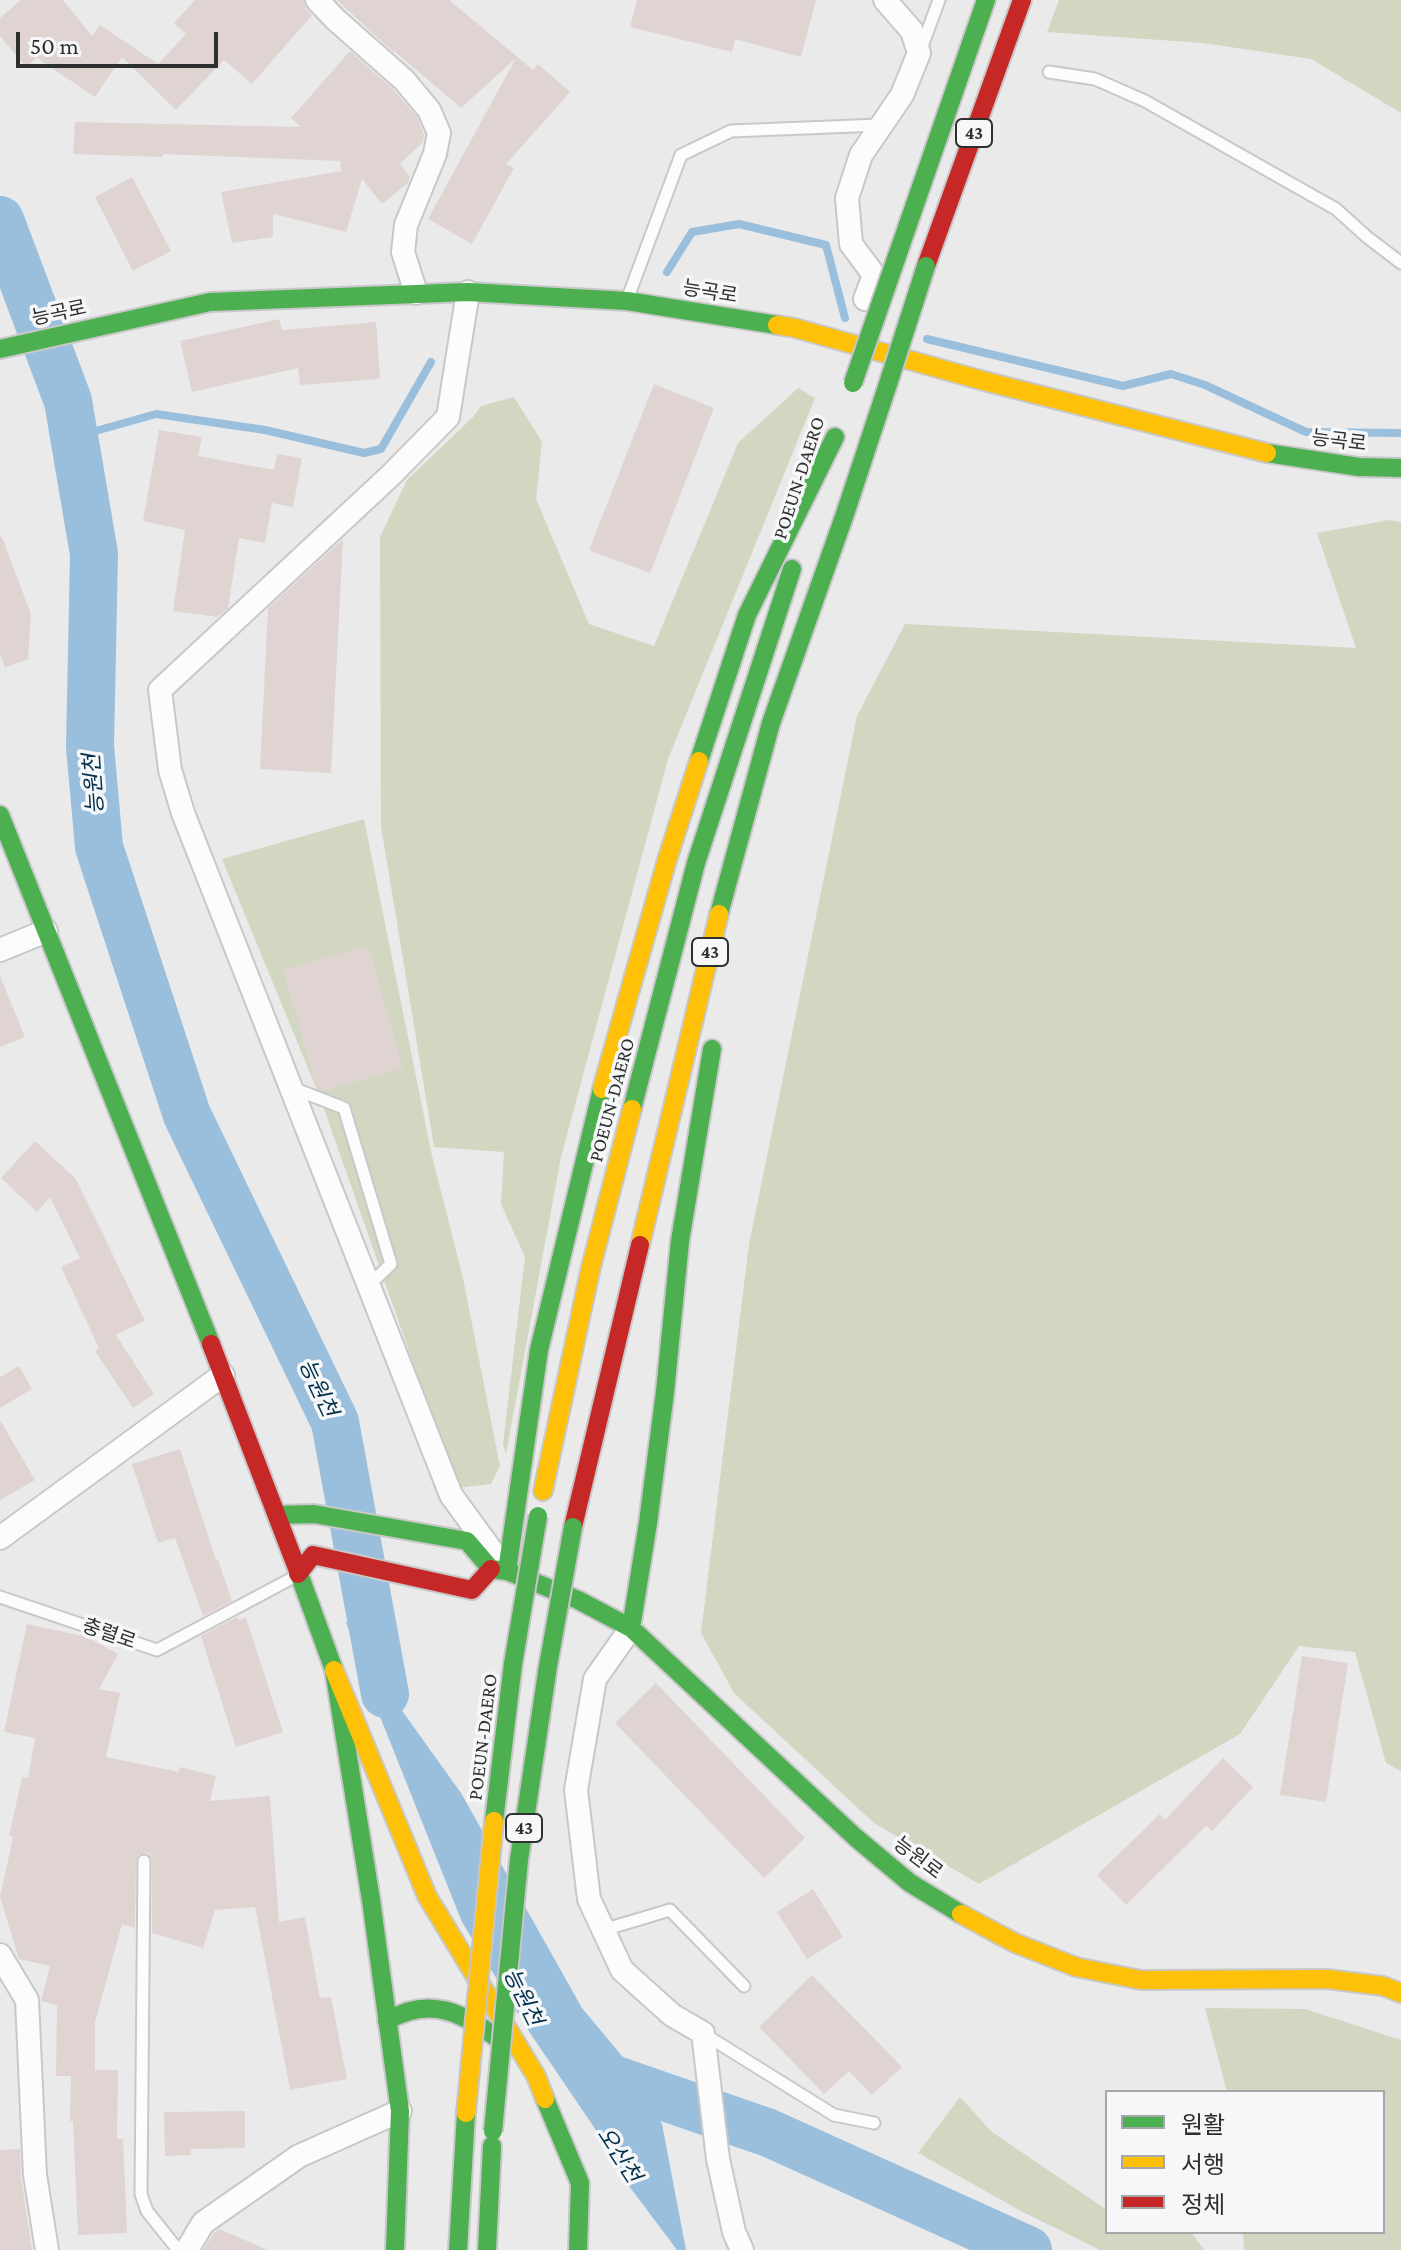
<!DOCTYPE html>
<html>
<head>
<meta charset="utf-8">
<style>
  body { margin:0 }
  #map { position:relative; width:1401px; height:2250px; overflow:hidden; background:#eaeaeb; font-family:"Crimson Pro","Noto Sans KR",serif }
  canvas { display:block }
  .legend { position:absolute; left:1105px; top:2090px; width:280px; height:144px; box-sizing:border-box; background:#f6f7f9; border:2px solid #a6a7a8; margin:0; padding:10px 14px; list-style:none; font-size:24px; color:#2e2f2f }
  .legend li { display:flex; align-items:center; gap:16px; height:40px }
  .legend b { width:40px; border:2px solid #a6a7a8 }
  .scale { position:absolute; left:16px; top:32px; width:202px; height:36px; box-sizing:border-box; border:4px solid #2e2f2f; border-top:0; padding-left:10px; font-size:24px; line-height:28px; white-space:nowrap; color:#2e2f2f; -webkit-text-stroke:6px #f6f7f9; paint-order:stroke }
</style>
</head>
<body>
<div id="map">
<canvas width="1401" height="2250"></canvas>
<ul class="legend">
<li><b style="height:10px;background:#4caf50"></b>원활</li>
<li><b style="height:10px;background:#ffc107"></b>서행</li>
<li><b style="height:10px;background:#c62828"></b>정체</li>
</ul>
<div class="scale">50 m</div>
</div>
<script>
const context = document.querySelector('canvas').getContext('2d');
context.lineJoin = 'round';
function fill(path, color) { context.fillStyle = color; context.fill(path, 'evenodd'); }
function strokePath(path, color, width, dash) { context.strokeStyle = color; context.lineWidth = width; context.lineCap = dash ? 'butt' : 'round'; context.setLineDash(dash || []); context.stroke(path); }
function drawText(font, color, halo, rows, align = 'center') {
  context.font = font + ' "Crimson Pro","Noto Sans KR",serif'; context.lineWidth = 7; context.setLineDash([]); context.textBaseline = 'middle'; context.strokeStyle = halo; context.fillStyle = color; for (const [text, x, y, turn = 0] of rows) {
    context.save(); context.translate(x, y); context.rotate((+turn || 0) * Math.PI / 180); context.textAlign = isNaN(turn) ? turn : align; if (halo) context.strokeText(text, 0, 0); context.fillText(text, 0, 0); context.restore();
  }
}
fill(new Path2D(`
  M 1059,0 L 1401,0 L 1401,113 L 1311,59 L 1203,43 L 1047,32 Z
  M 798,388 L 815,398 L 668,759 L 561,1157 L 506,1454 L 503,1444 L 525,1257 L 501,1204 L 504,1152 L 434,1147 L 381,826 L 380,537 L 407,480 L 473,417 L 481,406 L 514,397 L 542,442 L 536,499 L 589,624 L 654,646 L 738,443 Z
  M 1389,520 L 1401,522 L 1401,1771 L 1386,1763 L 1355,1652 L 1299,1646 L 1240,1734 L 979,1884 L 874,1823 L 734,1693 L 701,1633 L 749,1244 L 857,716 L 905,624 L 1356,648 L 1317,533 Z
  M 364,819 L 432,1156 L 463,1278 L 496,1446 L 500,1466 L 491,1484 L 457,1488 L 321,1100 L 222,859 Z
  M 1205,2008 L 1305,2009 L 1401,2040 L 1401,2250 L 1244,2250 L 1243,2232 L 1383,2232 L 1383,2092 L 1227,2092 Z
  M 960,2097 L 992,2132 L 1107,2210 L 1107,2232 L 1191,2232 L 1204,2250 L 1100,2250 L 1019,2210 L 918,2153 Z`), '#d1d7c0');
fill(new Path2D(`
  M 346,1622 L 397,1633 L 398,1705 L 461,1793 L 582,2008 L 636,2073 L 662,2124 L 686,2250 L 677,2250 L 620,2174 L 604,2142 L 526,2027 L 462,1922 L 365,1679 Z`), '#9abfdc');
strokePath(new Path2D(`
  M 667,272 L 692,232 L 739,224 L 826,245 L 845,318
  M 927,339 L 1123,386 L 1171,374 L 1205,385 L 1306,432 L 1401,433
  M 74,437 L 156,414 L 265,430 L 364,453 L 381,449 L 431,362`), '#9abfdc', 8);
strokePath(new Path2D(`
  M 0,220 L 68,401 L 94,554 L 90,746 L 99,847 L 187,1115 L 335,1422 L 385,1694
  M 584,2069 L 769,2133 L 1028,2250`), '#9abfdc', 48);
fill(new Path2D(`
  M 21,0 L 63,0 L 92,36 L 100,25 L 158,64 L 186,34 L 174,23 L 195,0 L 303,0 L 306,9 L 312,15 L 252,84 L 224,60 L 176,110 L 122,57 L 95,97 L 37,58 L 26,67 L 0,36 L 0,18 Z
  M 337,0 L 449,0 L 533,70 L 538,64 L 570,92 L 506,164 L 514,168 L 472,244 L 428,219 L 516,58 L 461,108 L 393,50 L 394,53 Z
  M 637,0 L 816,0 L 801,57 L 735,39 L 732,52 L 630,27 Z
  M 350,51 L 394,90 L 417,117 L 424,135 L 423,142 L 400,164 L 410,177 L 408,183 L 382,204 L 362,179 L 346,232 L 273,214 L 273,237 L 232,243 L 221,192 L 341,171 L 340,161 L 163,154 L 163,157 L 73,154 L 75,122 L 301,127 L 291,118 Z
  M 132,177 L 171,251 L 133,271 L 95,197 Z
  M 279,319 L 282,330 L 376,322 L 380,379 L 300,385 L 298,368 L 192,392 L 180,341 Z
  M 654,384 L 714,408 L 650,573 L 589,550 Z
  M 159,430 L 202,437 L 198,456 L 274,470 L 277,454 L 302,458 L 293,507 L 272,503 L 265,543 L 239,538 L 228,608 L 217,617 L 173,611 L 185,530 L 143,521 Z
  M 0,537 L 2,537 L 31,614 L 28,659 L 5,668 L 0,653 Z
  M 343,539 L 331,773 L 260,769 L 268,608 Z
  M 368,945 L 403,1068 L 323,1091 L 317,1089 L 283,970 Z
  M 0,976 L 25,1037 L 0,1047 Z
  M 35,1141 L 76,1179 L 145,1321 L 116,1335 L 154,1394 L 133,1408 L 95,1351 L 99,1348 L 61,1267 L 80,1258 L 50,1197 L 37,1212 L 1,1178 Z
  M 19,1366 L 32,1389 L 0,1408 L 0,1377 Z
  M 0,1420 L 35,1480 L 0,1500 Z
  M 180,1449 L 216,1560 L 218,1560 L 232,1601 L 203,1616 L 175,1538 L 158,1543 L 132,1464 Z
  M 237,1617 L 239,1620 L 246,1618 L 283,1732 L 236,1747 L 201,1636 Z
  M 27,1624 L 87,1637 L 118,1654 L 99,1689 L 120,1693 L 106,1757 L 179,1772 L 180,1767 L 216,1776 L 210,1801 L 270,1796 L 279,1922 L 305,1917 L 320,1998 L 331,1997 L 347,2079 L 290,2090 L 255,1907 L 215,1910 L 203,1948 L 152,1933 L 152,1860 L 148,1853 L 139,1854 L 136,1861 L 135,1928 L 122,1924 L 95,2022 L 95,2070 L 118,2070 L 117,2139 L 123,2139 L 127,2233 L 78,2235 L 73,2121 L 70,2121 L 71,2076 L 56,2076 L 57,2005 L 41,2001 L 50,1966 L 19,1959 L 0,1897 L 13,1837 L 9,1836 L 22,1777 L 28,1778 L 35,1738 L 4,1732 Z
  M 1302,1656 L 1348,1663 L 1326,1802 L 1280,1795 Z
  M 656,1683 L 805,1838 L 764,1878 L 615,1723 Z
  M 1223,1758 L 1253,1787 L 1212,1831 L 1206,1826 L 1126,1905 L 1097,1875 L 1160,1814 L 1165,1820 Z
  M 813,1889 L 843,1937 L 807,1959 L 777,1912 Z
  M 812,1975 L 902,2067 L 872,2095 L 849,2071 L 824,2094 L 759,2027 Z
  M 245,2111 L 245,2148 L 191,2149 L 191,2155 L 165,2156 L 164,2112 Z
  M 20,2149 L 21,2177 L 32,2250 L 0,2250 L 0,2150 Z
  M 219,2229 L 268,2250 L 203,2250 L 214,2233 Z`), '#dfd4d2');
const lane = new Path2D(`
  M 921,49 L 939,0
  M 1049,72 L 1095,79 L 1145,101 L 1336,209 L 1367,237 L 1401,263
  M 627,300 L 681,155 L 731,131 L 879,125
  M 290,1087 L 344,1108 L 391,1264 L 368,1286
  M 0,1597 L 157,1650 L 298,1575
  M 144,1861 L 141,2194 L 147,2211 L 178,2250
  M 603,1930 L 670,1910 L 744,1986
  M 704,2034 L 834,2115 L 874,2123`);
const street = new Path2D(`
  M 317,0 L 335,19 L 404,80 L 429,110 L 439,133 L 435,154 L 406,225 L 403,252 L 416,293
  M 468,292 L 448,417 L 391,475 L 160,690 L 170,770 L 183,813 L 451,1495 L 494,1554
  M 865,299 L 874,275 L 851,244 L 847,198 L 861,155 L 902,95 L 919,53 L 912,31 L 885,0
  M 0,950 L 46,931
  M 0,1538 L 223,1375
  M 631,1628 L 595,1679 L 576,1790 L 589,1899 L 622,1970 L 672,2015 L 703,2033 L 718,2159 L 734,2232 L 742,2250
  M 0,1955 L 27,2000 L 35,2175 L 47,2250
  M 187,2250 L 203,2223 L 299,2156 L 400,2111`);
const fast = new Path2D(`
  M 896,259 L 986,0
  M 0,349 L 210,302 L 468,292 L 627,301 L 777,325
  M 1267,453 L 1359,467 L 1401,468
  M 699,761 L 747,615 L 835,437
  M 0,815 L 211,1344
  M 719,914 L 771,723 L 845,514 L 887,387
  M 632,1109 L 696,863 L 792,569
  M 278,1515 L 314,1514 L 467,1541 L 491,1569 L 507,1571 L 578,1600 L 631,1628 L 855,1837 L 910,1883 L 961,1914
  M 298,1571 L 334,1670 L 371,1900 L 400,2111 L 395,2250
  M 507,1571 L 539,1350 L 602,1089
  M 631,1628 L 648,1523 L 665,1392 L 680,1241 L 712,1049
  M 387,2021 C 430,1995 464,2013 501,2041
  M 545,2099 L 580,2183 L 578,2250
  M 458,2250 L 466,2113
  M 487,2250 L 492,2146`);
const slow = new Path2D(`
  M 777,325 L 795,328 L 984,381 L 1267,453
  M 602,1089 L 667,860 L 699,761
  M 640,1245 L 719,914
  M 543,1491 L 591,1267 L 632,1109
  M 334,1670 L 427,1896 L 536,2076 L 545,2099
  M 961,1914 L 1015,1943 L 1076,1967 L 1141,1980 L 1327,1979 L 1383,1986 L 1401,1993`);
const jam = new Path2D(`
  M 926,266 L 1022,0
  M 211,1344 L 298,1571
  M 573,1527 L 640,1245
  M 298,1574 L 313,1555 L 472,1590 L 491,1569`);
strokePath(lane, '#c8c8c9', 15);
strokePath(street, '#c8c8c9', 26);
strokePath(fast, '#c8c8c9', 22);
strokePath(slow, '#c8c8c9', 22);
strokePath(jam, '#c8c8c9', 22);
strokePath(lane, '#fcfcfc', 11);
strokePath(street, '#fcfcfc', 22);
strokePath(fast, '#4caf50', 18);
strokePath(slow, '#ffc107', 18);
strokePath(jam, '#c62828', 18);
const fastBridge = new Path2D(`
  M 853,383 L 896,259
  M 887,387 L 926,266
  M 494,1821 L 513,1664 L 538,1516
  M 493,2131 L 519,1860 L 548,1666 L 573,1527`);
const slowBridge = new Path2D(`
  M 466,2113 L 494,1821`);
strokePath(fastBridge, '#c6c6c6', 22, []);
strokePath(slowBridge, '#c6c6c6', 22, []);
strokePath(fastBridge, '#4caf50', 18);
strokePath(slowBridge, '#ffc107', 18);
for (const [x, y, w] of [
  [974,133,36],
  [710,952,36],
  [524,1828,36]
]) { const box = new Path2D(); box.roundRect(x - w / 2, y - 14, w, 28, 6); context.fillStyle = '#f6f7f9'; context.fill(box); strokePath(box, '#2e2f2f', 2); }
drawText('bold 18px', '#2e2f2f', null, [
  ["43",974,133],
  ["43",710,952],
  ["43",524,1828]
]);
drawText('20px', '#2e2f2f', '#f6f7f9', [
  ["능곡로",710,292,9],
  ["능곡로",59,313,-12],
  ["능곡로",1339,441,7],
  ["POEUN-DAERO",799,478,-72],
  ["POEUN-DAERO",612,1100,-75],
  ["충렬로",109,1634,19],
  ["POEUN-DAERO",483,1737,-83],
  ["능원로",918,1858,37]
]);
drawText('italic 22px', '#022f4b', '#f6f7f9', [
  ["능원천",94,784,-94],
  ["능원천",318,1388,65],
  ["능원천",523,1997,64],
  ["오산천",619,2155,57]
]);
</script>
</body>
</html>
